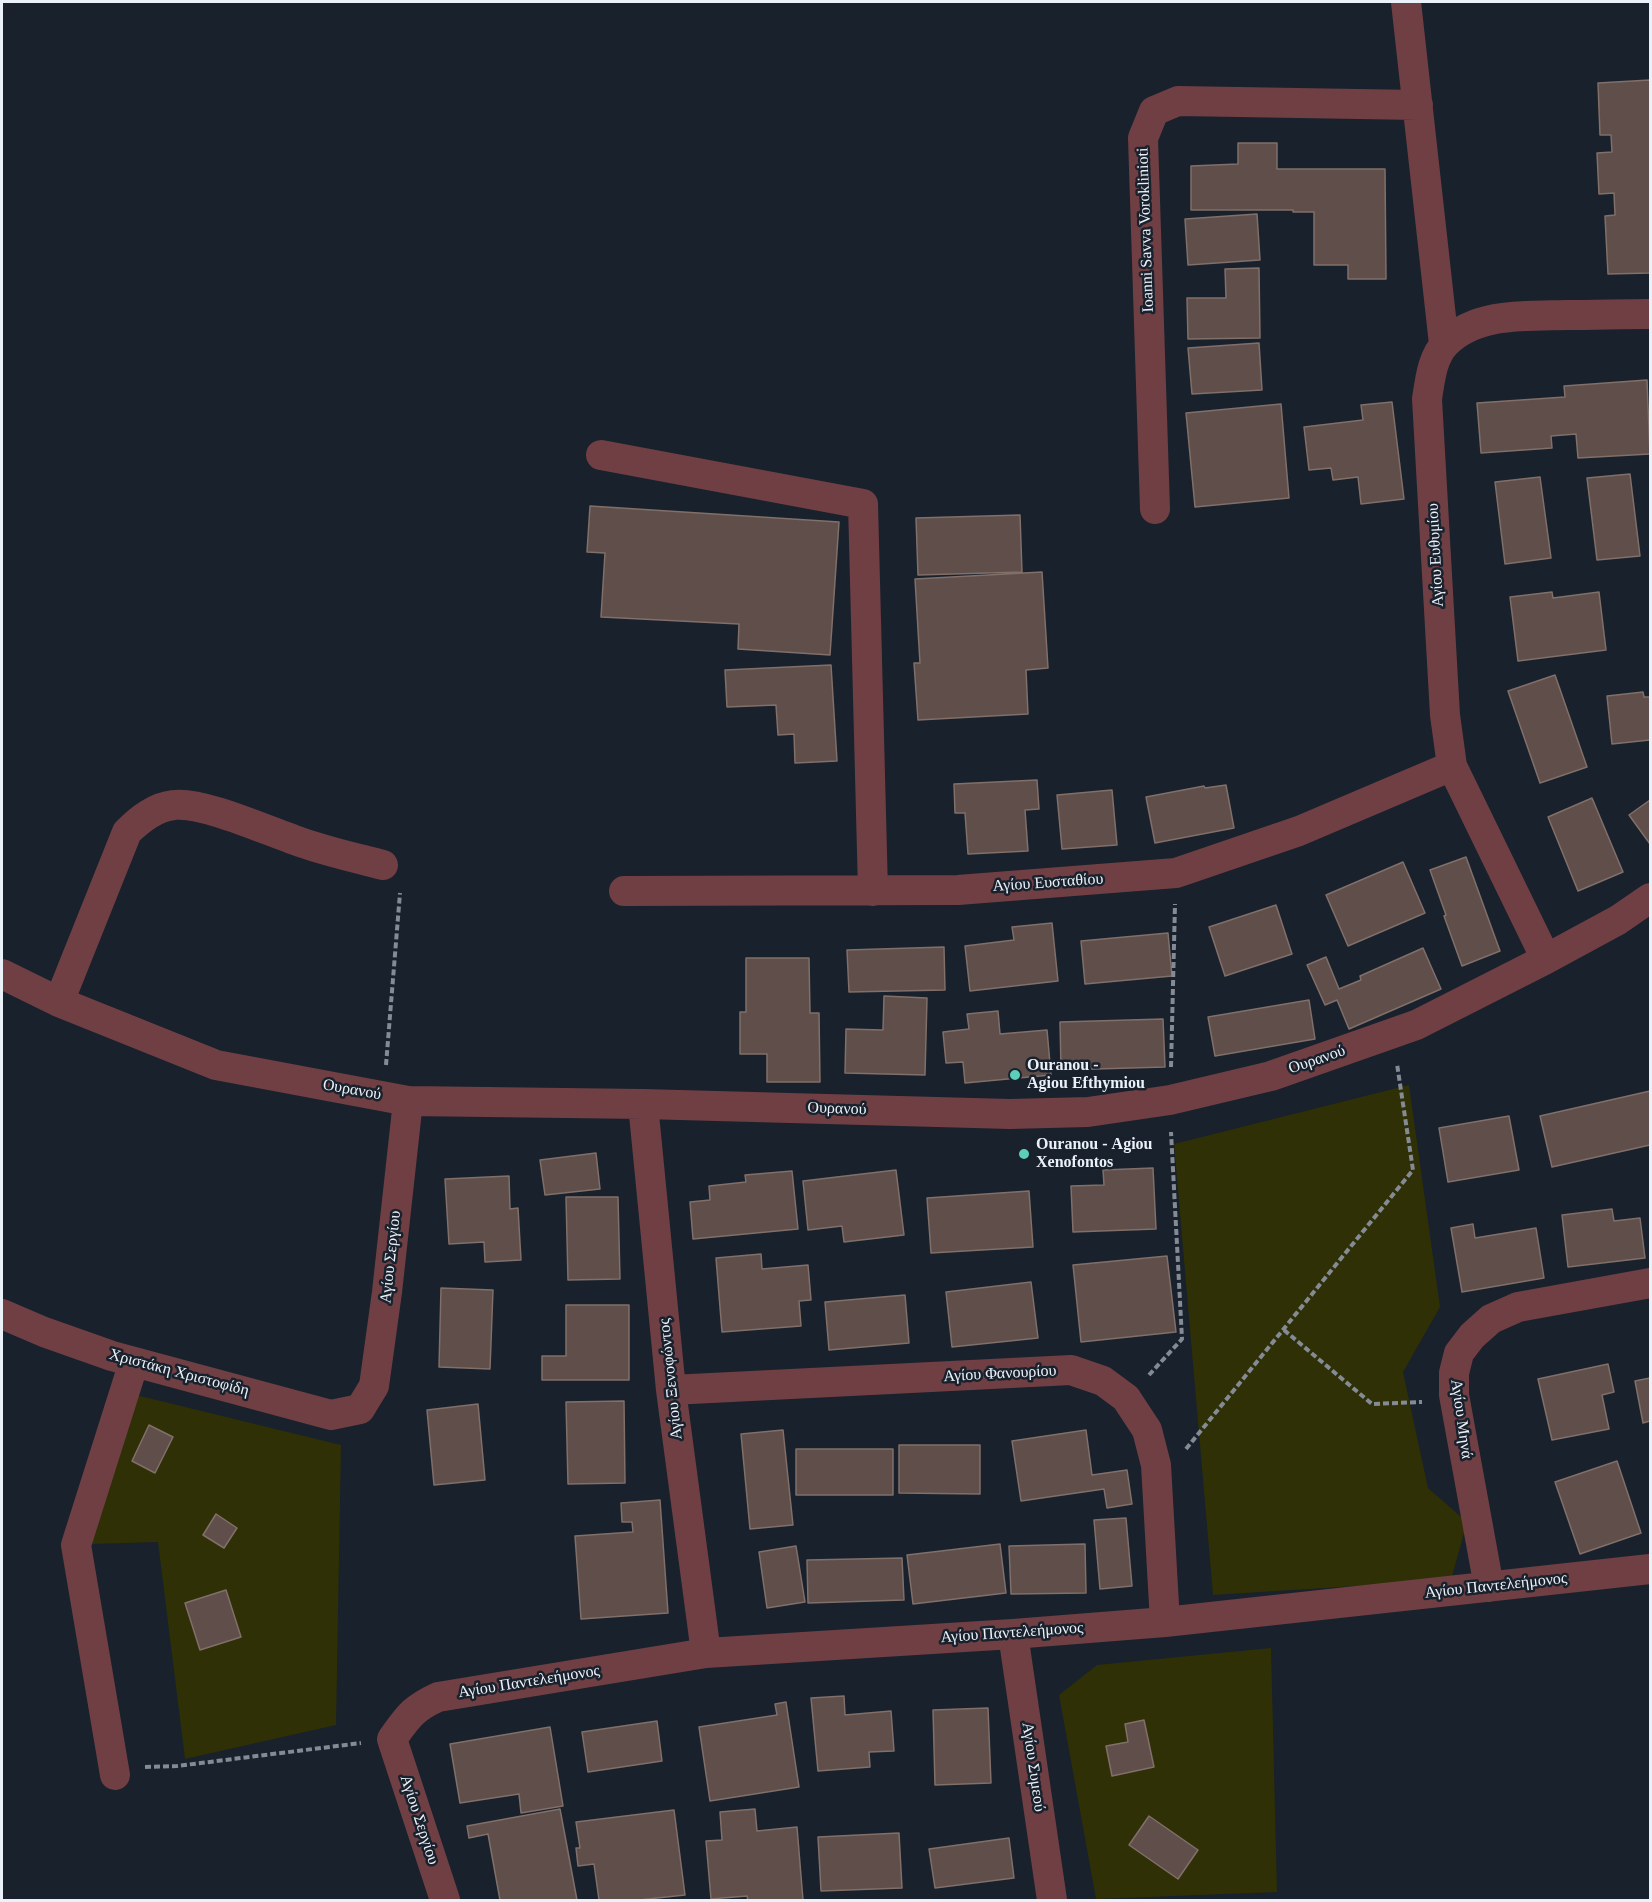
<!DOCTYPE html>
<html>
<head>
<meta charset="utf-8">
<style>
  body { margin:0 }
  #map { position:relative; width:1652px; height:1902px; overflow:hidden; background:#18212c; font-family:"Times New Roman",serif }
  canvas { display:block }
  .frame { position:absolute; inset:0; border:3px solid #ebf1f9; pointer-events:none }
</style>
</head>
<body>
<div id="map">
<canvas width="1652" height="1902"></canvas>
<div class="frame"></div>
</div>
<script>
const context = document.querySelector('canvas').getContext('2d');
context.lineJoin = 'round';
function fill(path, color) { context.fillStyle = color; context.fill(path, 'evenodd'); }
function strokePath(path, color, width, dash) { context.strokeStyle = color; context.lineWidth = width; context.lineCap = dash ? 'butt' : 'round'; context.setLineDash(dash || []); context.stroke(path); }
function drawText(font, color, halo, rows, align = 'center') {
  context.font = font + ' "Times New Roman",serif'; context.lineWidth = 5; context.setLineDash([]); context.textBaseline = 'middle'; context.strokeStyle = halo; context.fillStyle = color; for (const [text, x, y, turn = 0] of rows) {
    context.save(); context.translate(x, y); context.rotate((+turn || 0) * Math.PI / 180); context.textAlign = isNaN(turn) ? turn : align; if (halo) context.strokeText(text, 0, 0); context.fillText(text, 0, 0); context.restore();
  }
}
fill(new Path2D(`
  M 1409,1085 L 1440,1307 L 1403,1372 L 1428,1488 L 1467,1522 L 1451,1580 L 1213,1595 L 1174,1144 Z
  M 136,1395 L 341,1445 L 336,1725 L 185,1759 L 158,1542 L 90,1544 Z
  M 1271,1648 L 1277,1892 L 1096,1899 L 1059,1695 L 1097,1665 Z`), '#2f3006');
const building = new Path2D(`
  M 1650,80 L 1650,273 L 1608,274 L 1605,216 L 1615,215 L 1614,193 L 1599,194 L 1597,153 L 1612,152 L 1611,135 L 1600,135 L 1598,83 Z
  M 1238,143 L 1277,143 L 1277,169 L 1385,169 L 1386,279 L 1348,279 L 1348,265 L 1314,265 L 1314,212 L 1293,212 L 1293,210 L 1191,210 L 1191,166 L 1238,164 Z
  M 1257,214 L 1260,260 L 1188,265 L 1185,219 Z
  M 1259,268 L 1260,338 L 1188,339 L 1187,298 L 1226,298 L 1225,269 Z
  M 1259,343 L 1262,390 L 1192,394 L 1188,348 Z
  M 1647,380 L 1650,454 L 1578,458 L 1576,434 L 1551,436 L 1552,448 L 1481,453 L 1477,403 L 1565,397 L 1564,386 Z
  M 1392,402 L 1404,499 L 1361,504 L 1358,477 L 1333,480 L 1331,468 L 1309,470 L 1304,427 L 1363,420 L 1361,405 Z
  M 1281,404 L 1289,498 L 1195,507 L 1186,413 Z
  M 1630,474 L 1640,556 L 1597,560 L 1587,478 Z
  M 1540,477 L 1551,558 L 1505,564 L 1495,482 Z
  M 590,506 L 839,522 L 830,655 L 738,649 L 739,624 L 601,617 L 605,553 L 587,552 Z
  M 1020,515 L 1022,572 L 918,575 L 916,518 Z
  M 1042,572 L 1048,668 L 1026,670 L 1028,714 L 918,720 L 914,663 L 920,663 L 915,579 Z
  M 1552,592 L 1553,598 L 1599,592 L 1606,650 L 1518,661 L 1510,597 Z
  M 831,665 L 837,761 L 795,763 L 794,734 L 778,735 L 776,705 L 727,707 L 725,670 Z
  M 1555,675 L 1587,767 L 1540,783 L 1508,691 Z
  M 1643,692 L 1644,697 L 1650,697 L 1650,740 L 1612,744 L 1607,696 Z
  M 1037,780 L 1039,809 L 1025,810 L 1028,851 L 968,854 L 965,813 L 955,813 L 954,784 Z
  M 1226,785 L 1234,828 L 1155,843 L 1146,797 L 1204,786 L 1205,788 Z
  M 1112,790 L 1117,845 L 1062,849 L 1057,795 Z
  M 1592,798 L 1623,872 L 1578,891 L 1548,817 Z
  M 1650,800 L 1650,844 L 1629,815 Z
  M 1466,857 L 1500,951 L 1462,966 L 1444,916 L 1446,915 L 1430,870 Z
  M 1403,862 L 1425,913 L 1348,946 L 1326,895 Z
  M 1276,905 L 1292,954 L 1225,976 L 1209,927 Z
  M 1052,923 L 1058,981 L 970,991 L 965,946 L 1014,940 L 1012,927 Z
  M 1168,933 L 1172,976 L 1085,984 L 1081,941 Z
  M 944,947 L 945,990 L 849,992 L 847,950 Z
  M 1423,948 L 1441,989 L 1349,1029 L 1337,1000 L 1325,1005 L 1307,965 L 1326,957 L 1339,989 L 1361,980 L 1360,976 Z
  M 746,958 L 809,958 L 810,1013 L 819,1013 L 820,1082 L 767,1082 L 767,1054 L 740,1054 L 740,1012 L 746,1012 Z
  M 884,996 L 927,998 L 925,1075 L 845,1073 L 846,1029 L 883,1030 Z
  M 1309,1000 L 1315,1039 L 1215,1056 L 1208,1017 Z
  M 998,1011 L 1000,1034 L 1047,1030 L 1051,1075 L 965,1083 L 963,1062 L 946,1063 L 943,1032 L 969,1029 L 967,1014 Z
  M 1163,1019 L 1165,1067 L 1061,1070 L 1060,1022 Z
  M 1650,1091 L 1650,1145 L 1552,1167 L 1540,1116 Z
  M 1509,1116 L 1519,1170 L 1448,1182 L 1439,1128 Z
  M 596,1153 L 600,1189 L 545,1195 L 540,1160 Z
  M 1153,1168 L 1156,1229 L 1073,1232 L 1071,1186 L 1104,1185 L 1103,1170 Z
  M 896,1170 L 904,1235 L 844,1242 L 842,1226 L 808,1230 L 803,1181 Z
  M 792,1171 L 798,1229 L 693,1239 L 690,1202 L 710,1200 L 709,1186 L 746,1182 L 745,1175 Z
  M 509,1176 L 510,1209 L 518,1208 L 521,1260 L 485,1262 L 484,1242 L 449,1244 L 445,1179 Z
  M 1029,1191 L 1033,1247 L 931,1253 L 927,1198 Z
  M 566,1197 L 618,1197 L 620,1279 L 568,1280 Z
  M 1612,1209 L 1614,1221 L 1640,1218 L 1645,1258 L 1568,1267 L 1562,1215 Z
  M 1473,1224 L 1475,1238 L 1536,1228 L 1544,1278 L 1462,1292 L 1451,1228 Z
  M 761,1254 L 762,1269 L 808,1265 L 811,1300 L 799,1301 L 801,1326 L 722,1332 L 716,1258 Z
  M 1167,1256 L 1176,1332 L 1081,1342 L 1073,1265 Z
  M 1031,1282 L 1038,1338 L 952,1347 L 946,1292 Z
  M 441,1288 L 493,1290 L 490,1369 L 439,1367 Z
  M 905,1295 L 909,1343 L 829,1350 L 825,1302 Z
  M 566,1305 L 629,1305 L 629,1380 L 542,1380 L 542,1356 L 566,1356 Z
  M 1608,1364 L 1614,1392 L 1602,1395 L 1609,1429 L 1552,1440 L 1538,1379 Z
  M 1650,1378 L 1650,1421 L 1643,1423 L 1635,1381 Z
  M 624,1401 L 625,1483 L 568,1484 L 566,1402 Z
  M 478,1404 L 485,1480 L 434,1485 L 427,1410 Z
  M 149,1425 L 173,1437 L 155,1473 L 132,1461 Z
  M 783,1430 L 793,1525 L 750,1529 L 741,1434 Z
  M 1086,1430 L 1092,1475 L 1127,1470 L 1132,1504 L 1107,1508 L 1104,1489 L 1021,1501 L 1012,1441 Z
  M 899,1445 L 980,1445 L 980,1494 L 899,1493 Z
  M 796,1449 L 893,1449 L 893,1495 L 796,1495 Z
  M 1617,1461 L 1641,1533 L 1580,1554 L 1555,1482 Z
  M 660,1500 L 668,1613 L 581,1619 L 575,1536 L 633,1532 L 632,1522 L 622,1522 L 621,1503 Z
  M 216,1514 L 237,1528 L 224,1548 L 203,1535 Z
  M 1126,1518 L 1132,1586 L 1100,1589 L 1094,1520 Z
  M 1000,1544 L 1006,1593 L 913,1604 L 907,1555 Z
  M 1085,1544 L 1086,1593 L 1011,1594 L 1009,1546 Z
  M 796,1546 L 805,1602 L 767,1608 L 759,1552 Z
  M 902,1558 L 904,1600 L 808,1603 L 807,1560 Z
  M 226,1590 L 241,1637 L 200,1650 L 185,1603 Z
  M 844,1696 L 845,1715 L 891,1711 L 894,1751 L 869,1752 L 870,1767 L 818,1771 L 811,1698 Z
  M 786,1702 L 799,1787 L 710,1801 L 699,1727 L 777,1715 L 775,1704 Z
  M 988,1708 L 991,1783 L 935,1785 L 933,1710 Z
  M 1144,1720 L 1154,1767 L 1112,1776 L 1106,1746 L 1128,1742 L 1125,1724 Z
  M 657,1721 L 662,1761 L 588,1772 L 582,1732 Z
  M 550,1727 L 563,1806 L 521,1813 L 519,1794 L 460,1803 L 450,1744 Z
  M 560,1809 L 577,1900 L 500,1900 L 488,1834 L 469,1838 L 467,1826 Z
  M 755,1809 L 757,1831 L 797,1827 L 803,1900 L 748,1900 L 747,1896 L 711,1899 L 706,1841 L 722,1840 L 720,1812 Z
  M 674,1810 L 685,1895 L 639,1900 L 599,1900 L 594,1864 L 578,1866 L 576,1848 L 580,1848 L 576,1822 Z
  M 1149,1816 L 1198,1850 L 1178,1879 L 1129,1845 Z
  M 899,1833 L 902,1888 L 821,1891 L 818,1837 Z
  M 1009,1838 L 1014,1878 L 935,1888 L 929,1849 Z`);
fill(building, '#5f4e49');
strokePath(building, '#816f6a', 1.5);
strokePath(new Path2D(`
  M 386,1065 L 400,893
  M 1171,1067 L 1175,904
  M 1284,1330 L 1372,1404 L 1422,1402
  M 1149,1375 L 1182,1339 L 1171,1132
  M 1186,1449 L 1413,1170 L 1397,1064
  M 145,1767 L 177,1766 L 361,1743`), '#848b95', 4, [6, 3]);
strokePath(new Path2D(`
  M 1406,2 L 1444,344
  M 601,455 L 863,504 L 873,891
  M 1155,509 L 1143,138 L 1154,111 L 1178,101 L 1418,105
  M 624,891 L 958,890 L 1176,873 L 1299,831 L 1452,766
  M 1546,959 L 1452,766 L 1445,715 L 1427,399 C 1430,380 1432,357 1446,343 C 1477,312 1527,316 1568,315 C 1595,315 1623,314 1650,314
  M 2,974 L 59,1002 L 216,1065 L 408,1101 L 643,1104 L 1010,1114 L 1088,1112 L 1170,1100 L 1271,1076 L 1416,1025 L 1546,959 L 1618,920 L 1650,898
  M 59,1002 L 127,832 C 140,819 155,807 174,805 C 203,801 272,833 303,843 C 329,852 356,858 383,865
  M 643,1104 L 671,1390 L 706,1653
  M 2,1314 L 44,1332 L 112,1356 L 331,1415 L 360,1409 L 374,1386 L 387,1292 L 408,1101
  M 671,1390 L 1071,1370 L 1103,1381 L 1126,1398 L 1147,1430 L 1156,1465 L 1165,1622
  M 1489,1587 L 1454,1395 L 1454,1373 L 1459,1353 L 1472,1336 L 1491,1319 L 1518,1307 L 1650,1283
  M 1013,1634 L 1052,1900
  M 115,1775 L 76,1545 L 134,1362
  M 445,1900 L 392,1739 C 408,1717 412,1709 438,1697 L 706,1653 L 1013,1634 L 1165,1622 L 1650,1569`), '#6f3f44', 30);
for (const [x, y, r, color] of [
  [1015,1075,6,"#5cceba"],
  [1024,1154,6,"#5cceba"]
]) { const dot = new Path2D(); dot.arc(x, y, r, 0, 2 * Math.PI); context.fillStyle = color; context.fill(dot); strokePath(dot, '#18212c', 2); }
drawText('16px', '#ebf1f9', '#18212c', [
  ["Ioanni Savva Voroklinioti",1146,230,-92],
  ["Αγίου Ευθυμίου",1436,555,-93],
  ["Αγίου Ευσταθίου",1048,883,-4],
  ["Ουρανού",1317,1060,-19],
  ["Ουρανού",352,1090,10],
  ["Ουρανού",837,1109,2],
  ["Αγίου Σεργίου",391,1257,-84],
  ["Χριστάκη Χριστοφίδη",179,1373,15],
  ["Αγίου Φανουρίου",1000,1374,-3],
  ["Αγίου Ξενοφώντος",671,1379,-96],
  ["Αγίου Μηνά",1461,1419,82],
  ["Αγίου Παντελεήμονος",1496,1586,-6],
  ["Αγίου Παντελεήμονος",1012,1633,-4],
  ["Αγίου Παντελεήμονος",529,1682,-9],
  ["Αγίου Συμεού",1033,1767,82],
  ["Αγίου Σεργίου",419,1820,72]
]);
drawText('bold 16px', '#ebf1f9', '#18212c', [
  ["Ouranou -",1027,1066],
  ["Agiou Efthymiou",1027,1084],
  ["Ouranou - Agiou",1036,1145],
  ["Xenofontos",1036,1163]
], 'left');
</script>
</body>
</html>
